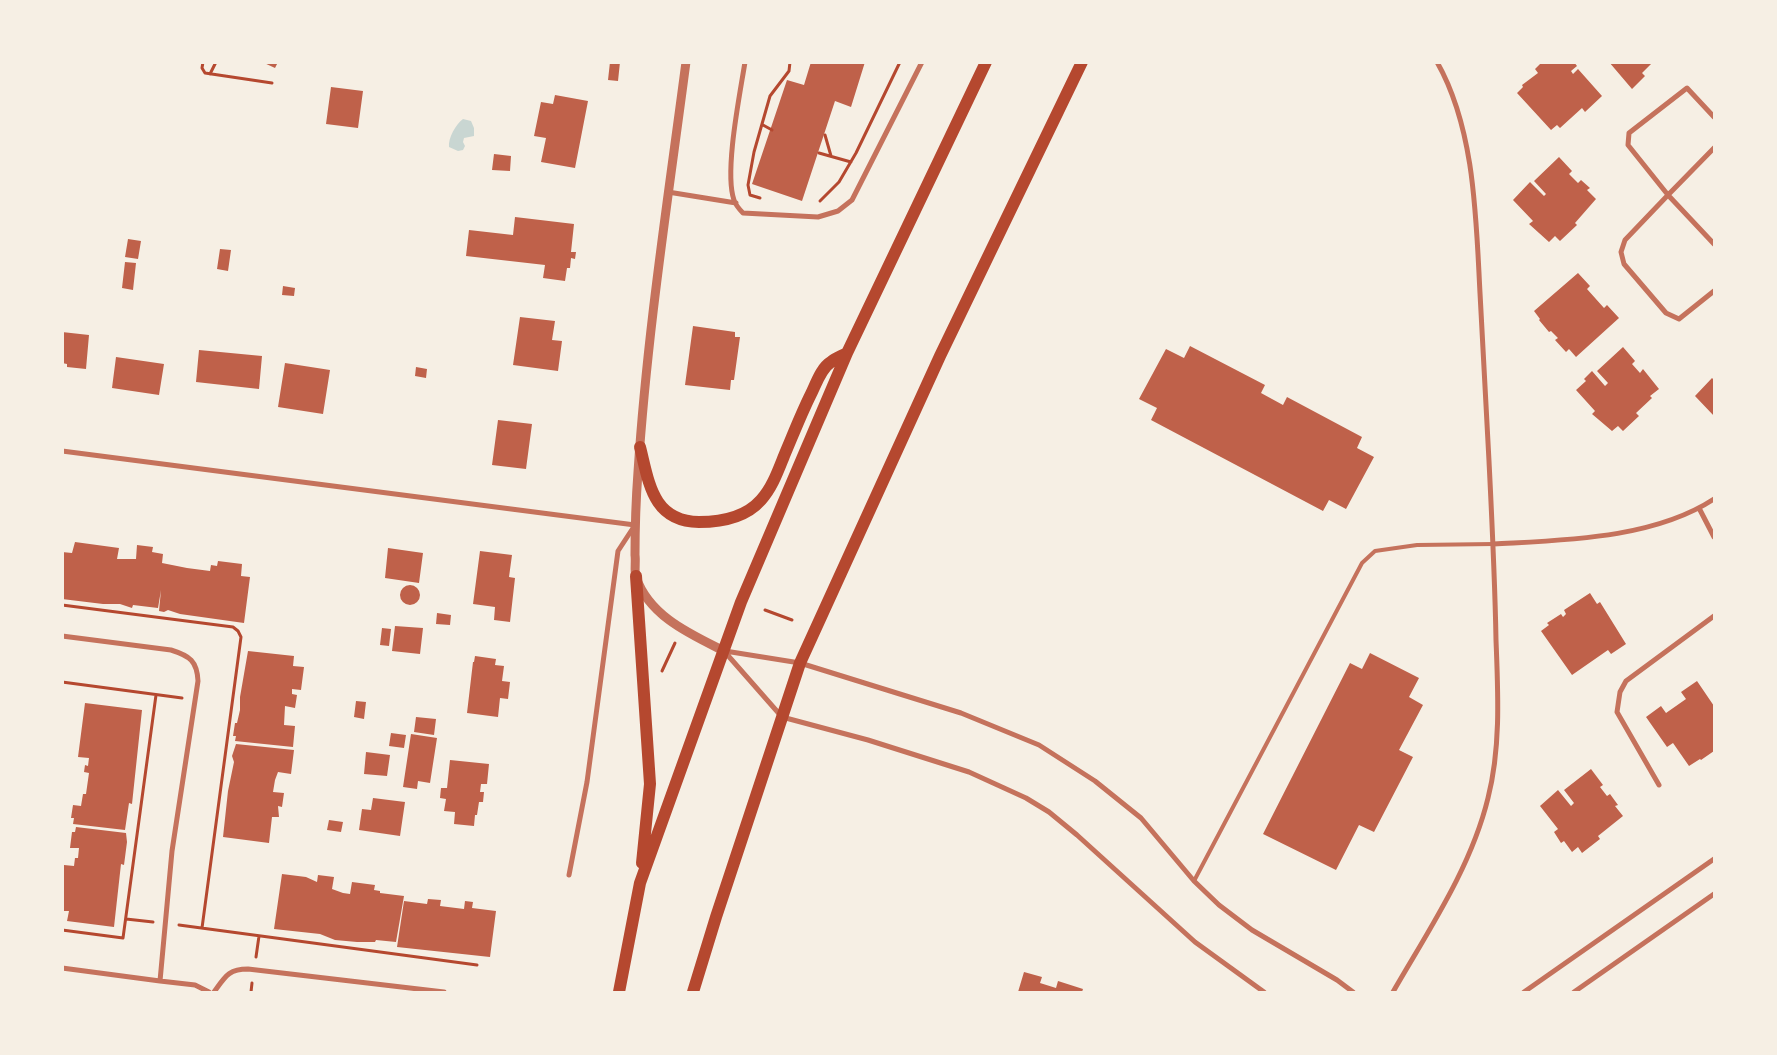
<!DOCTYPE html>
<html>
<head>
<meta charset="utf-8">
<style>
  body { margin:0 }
  #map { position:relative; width:1777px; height:1055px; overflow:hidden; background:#f6efe4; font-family:Arial,sans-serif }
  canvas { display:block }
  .frame { position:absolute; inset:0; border:64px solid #f6efe4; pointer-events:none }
</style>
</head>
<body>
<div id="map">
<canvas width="1777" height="1055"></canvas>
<div class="frame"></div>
</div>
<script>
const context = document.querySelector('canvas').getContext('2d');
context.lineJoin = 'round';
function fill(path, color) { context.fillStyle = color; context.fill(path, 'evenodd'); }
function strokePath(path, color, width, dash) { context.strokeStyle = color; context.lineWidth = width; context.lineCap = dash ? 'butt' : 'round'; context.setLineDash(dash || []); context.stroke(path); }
fill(new Path2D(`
  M 463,119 L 471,121 L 474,128 L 474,136 L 464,138 L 463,142 L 465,146 L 463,150 L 458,151 L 449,147 C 448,138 456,124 463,119 Z`), '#c9d6d2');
fill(new Path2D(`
  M 262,62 L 278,62 L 275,68 Z
  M 610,62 L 620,62 L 618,81 L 608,80 Z
  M 811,62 L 865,62 L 851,107 L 835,101 L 802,201 L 752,184 L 787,80 L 804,85 Z
  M 1542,62 L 1574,62 L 1577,66 L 1571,71 L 1573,74 L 1578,69 L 1602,96 L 1585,112 L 1582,108 L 1560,128 L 1557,125 L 1551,130 L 1517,93 L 1523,87 L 1522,85 L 1538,73 L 1535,69 Z
  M 1609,62 L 1653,62 L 1642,73 L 1645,76 L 1632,89 Z
  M 331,87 L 363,91 L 358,128 L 326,124 Z
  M 555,95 L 588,101 L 575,168 L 541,162 L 546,138 L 534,136 L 541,102 L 553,104 Z
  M 494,154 L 511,156 L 510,171 L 492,170 Z
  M 1559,157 L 1572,171 L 1569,174 L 1578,183 L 1581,180 L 1590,188 L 1587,190 L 1596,199 L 1575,223 L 1577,225 L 1560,241 L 1555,236 L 1549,242 L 1529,224 L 1533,221 L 1513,200 L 1530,182 L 1544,196 L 1546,194 L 1534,181 Z
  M 515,217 L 574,224 L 571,252 L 576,252 L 575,259 L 571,258 L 570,268 L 567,268 L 565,281 L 543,278 L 545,265 L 466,256 L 469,230 L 513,235 Z
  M 128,239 L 141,241 L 138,259 L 125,257 Z
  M 220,249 L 231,250 L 228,271 L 217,269 Z
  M 125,262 L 136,263 L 133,290 L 122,288 Z
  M 1578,273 L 1590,286 L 1587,289 L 1604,308 L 1607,305 L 1619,318 L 1576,357 L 1569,349 L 1566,352 L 1555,340 L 1558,338 L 1551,331 L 1549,332 L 1539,320 L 1540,319 L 1534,311 Z
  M 283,286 L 295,288 L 294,296 L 282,295 Z
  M 520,317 L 555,321 L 552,340 L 562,341 L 558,371 L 513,365 Z
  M 693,326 L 735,332 L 735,337 L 740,337 L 734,380 L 731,380 L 730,390 L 685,385 Z
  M 62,332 L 89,335 L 86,369 L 67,367 L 67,364 L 62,363 Z
  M 1190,346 L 1265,385 L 1261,393 L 1283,405 L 1287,397 L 1362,437 L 1357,448 L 1374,457 L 1346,509 L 1329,500 L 1323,511 L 1151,420 L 1157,408 L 1139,399 L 1166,349 L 1184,358 Z
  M 1623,347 L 1635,361 L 1632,364 L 1640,373 L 1643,369 L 1659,389 L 1650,396 L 1652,398 L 1636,413 L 1639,416 L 1623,431 L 1618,426 L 1612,431 L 1592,414 L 1595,411 L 1576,390 L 1586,381 L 1584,379 L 1592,371 L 1605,386 L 1608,383 L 1597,371 Z
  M 199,350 L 262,356 L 259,389 L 196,382 Z
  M 116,357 L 164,364 L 159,395 L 112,388 Z
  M 285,363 L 330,370 L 323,414 L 278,407 Z
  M 416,367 L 427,369 L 426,378 L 415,376 Z
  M 1712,378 L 1714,380 L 1714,416 L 1695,396 Z
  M 498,420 L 532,424 L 526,469 L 492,465 Z
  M 75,542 L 119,548 L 117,559 L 136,559 L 137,545 L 153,547 L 152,552 L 163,554 L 162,563 L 187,568 L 210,571 L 211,565 L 217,566 L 218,561 L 242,564 L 241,576 L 250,577 L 244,623 L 180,614 L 168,610 L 164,612 L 159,611 L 161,590 L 158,608 L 133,605 L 132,608 L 120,604 L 103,604 L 62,599 L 62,552 L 72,553 Z
  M 388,548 L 423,553 L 419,583 L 385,578 Z
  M 480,551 L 512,555 L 509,577 L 515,578 L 510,622 L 494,620 L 495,607 L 473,604 Z
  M400 595a10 10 0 1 1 20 0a10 10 0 1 1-20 0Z
  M 1590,593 L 1597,604 L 1600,602 L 1626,644 L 1611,654 L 1608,650 L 1572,675 L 1541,631 L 1549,625 L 1547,623 L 1561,614 L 1563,617 L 1566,614 L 1564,610 Z
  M 437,613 L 451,615 L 450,625 L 436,624 Z
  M 395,626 L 423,628 L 420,654 L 392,651 Z
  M 382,628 L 391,629 L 389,646 L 380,645 Z
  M 248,651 L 294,656 L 293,666 L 304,667 L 301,690 L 292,689 L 292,694 L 297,695 L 295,708 L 285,706 L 284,725 L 295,726 L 293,747 L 235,741 L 236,736 L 233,736 L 235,723 L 237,723 L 240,710 L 240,697 Z
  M 1370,653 L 1419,678 L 1409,697 L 1423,705 L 1399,750 L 1413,757 L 1374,832 L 1359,825 L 1336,870 L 1263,834 L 1350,663 L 1362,669 Z
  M 475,656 L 496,659 L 495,665 L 504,666 L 502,681 L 510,682 L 508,699 L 500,698 L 498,717 L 467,713 L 473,662 L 474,662 Z
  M 1697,681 L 1714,706 L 1714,751 L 1701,760 L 1700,759 L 1689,766 L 1673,743 L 1667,747 L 1646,717 L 1661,706 L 1666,713 L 1686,699 L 1681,692 Z
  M 356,701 L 366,702 L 364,719 L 354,717 Z
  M 85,703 L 142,710 L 132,804 L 129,803 L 125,830 L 73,824 L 74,818 L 71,818 L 73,805 L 81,806 L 83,794 L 86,794 L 89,773 L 84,772 L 85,765 L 88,766 L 89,758 L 78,757 Z
  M 416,717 L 436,719 L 434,735 L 414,732 Z
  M 391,733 L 406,735 L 404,748 L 389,746 Z
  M 411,734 L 437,738 L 430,783 L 418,781 L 417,789 L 403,787 Z
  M 236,744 L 294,750 L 291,774 L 278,772 L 275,780 L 273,792 L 284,793 L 282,807 L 278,806 L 279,817 L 272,817 L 269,843 L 223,837 L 228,791 L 234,762 L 232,756 Z
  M 366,752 L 390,755 L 387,776 L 364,774 Z
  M 450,760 L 489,764 L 487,784 L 481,784 L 480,792 L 484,792 L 483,802 L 479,802 L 477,815 L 475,815 L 474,826 L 454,824 L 455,812 L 444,811 L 446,799 L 440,798 L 441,788 L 447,788 Z
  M 1591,769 L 1603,785 L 1600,787 L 1607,796 L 1610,794 L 1618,805 L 1615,806 L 1623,816 L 1598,836 L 1600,839 L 1582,853 L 1578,847 L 1572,852 L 1564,841 L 1561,843 L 1554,832 L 1558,829 L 1540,806 L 1558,790 L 1571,806 L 1574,803 L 1564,790 Z
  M 373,798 L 405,802 L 400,836 L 359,830 L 362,809 L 371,810 Z
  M 329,820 L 343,822 L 341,832 L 327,830 Z
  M 76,827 L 126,833 L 127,842 L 124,865 L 121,864 L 114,927 L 67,921 L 69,911 L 62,911 L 64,865 L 74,866 L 75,858 L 78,858 L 79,848 L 70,848 L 72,832 L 75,832 Z
  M 282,874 L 306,877 L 317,882 L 318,875 L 334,877 L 332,889 L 343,893 L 350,894 L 352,882 L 375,885 L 374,890 L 380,891 L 380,893 L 404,896 L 396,942 L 376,940 L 375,942 L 357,942 L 335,940 L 320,934 L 274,929 Z
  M 428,899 L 441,900 L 440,906 L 464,909 L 465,901 L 473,902 L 472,908 L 496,911 L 490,957 L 397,947 L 404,901 L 427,904 Z
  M 1024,972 L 1042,977 L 1040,983 L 1056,988 L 1058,981 L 1083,989 L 1082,992 L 1018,992 Z`), '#bf614a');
strokePath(new Path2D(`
  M 203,62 L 202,68 L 205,73 L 272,83
  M 210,74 L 216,62
  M 763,125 L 772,130
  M 825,135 L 831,156
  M 819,153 L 851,162
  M 760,198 L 750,195 L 748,185 L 754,152 L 770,96 L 789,71 L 790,62
  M 820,201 L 839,182 L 856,153 L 900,62
  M 62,605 L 233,627 L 238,631 L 241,637 L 202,928
  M 765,610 L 792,620
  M 662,671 L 675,643
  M 62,682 L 182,698
  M 126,919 L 153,922
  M 179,925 L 477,965
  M 62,930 L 123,938 L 156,695
  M 256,957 L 259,936
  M 251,992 L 252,983`), '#b5482f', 3);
strokePath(new Path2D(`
  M 1194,881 L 1362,563 L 1375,551 L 1417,545 L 1494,544`), '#c5725c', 4);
strokePath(new Path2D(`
  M 745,62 C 740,94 724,172 734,200 C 736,206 739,209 743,213 L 818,217 L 838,211 L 852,200 L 922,62
  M 1714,117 L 1687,88 L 1629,133 L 1628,145 L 1668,195 L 1714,148
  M 668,192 L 736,203
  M 1714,244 L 1668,195 L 1625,240 L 1621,252 L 1624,264 L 1666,313 L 1679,319 L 1714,291
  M 62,451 L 635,525 L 618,551 L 587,782 L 569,875
  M 1699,508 L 1714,537
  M 1494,544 C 1564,540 1653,539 1714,499
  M 62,636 L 171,650 C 190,656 197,661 198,681 L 172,851 L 160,981 L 62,968
  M 724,651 L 782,717 L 868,740 L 969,772 L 1026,798 L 1049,812 L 1077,835 L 1195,942 L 1264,992
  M 725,651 L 800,663 L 961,713 L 1039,745 L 1095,781 L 1141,818 L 1194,881 L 1219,905 L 1252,930 L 1337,980 L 1353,992
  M 1659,785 L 1617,712 L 1620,692 L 1626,681 L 1714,616
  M 160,981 L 195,985 L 209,992
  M 214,992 C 225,977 228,969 248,969 L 444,992
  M 1393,992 C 1428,931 1471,868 1488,798 C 1501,747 1498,692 1496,640 C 1495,580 1492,521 1489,461 C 1486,405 1483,349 1480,293 C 1476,218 1475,129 1437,62
  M 1524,992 L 1714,859
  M 1574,992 L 1714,894`), '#c5725c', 5);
strokePath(new Path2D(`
  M 686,62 C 668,199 647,334 638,472 C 636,499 635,527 635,555 C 636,562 634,571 636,577 C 649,616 690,634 724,651`), '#c5725c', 9);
strokePath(new Path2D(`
  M 640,447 C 649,482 652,521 699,522 C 721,522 746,517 761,500 C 772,488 778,471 784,456 C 793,435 801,414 811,394 C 816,384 821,368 831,362 C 835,358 842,356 847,353
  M 636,576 L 650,784 L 642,863
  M 619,992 L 640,883 L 741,602 L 847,353 L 986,62
  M 693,992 L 716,917 L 800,663 L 940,356 L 1082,62`), '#b5482f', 12);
</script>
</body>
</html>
